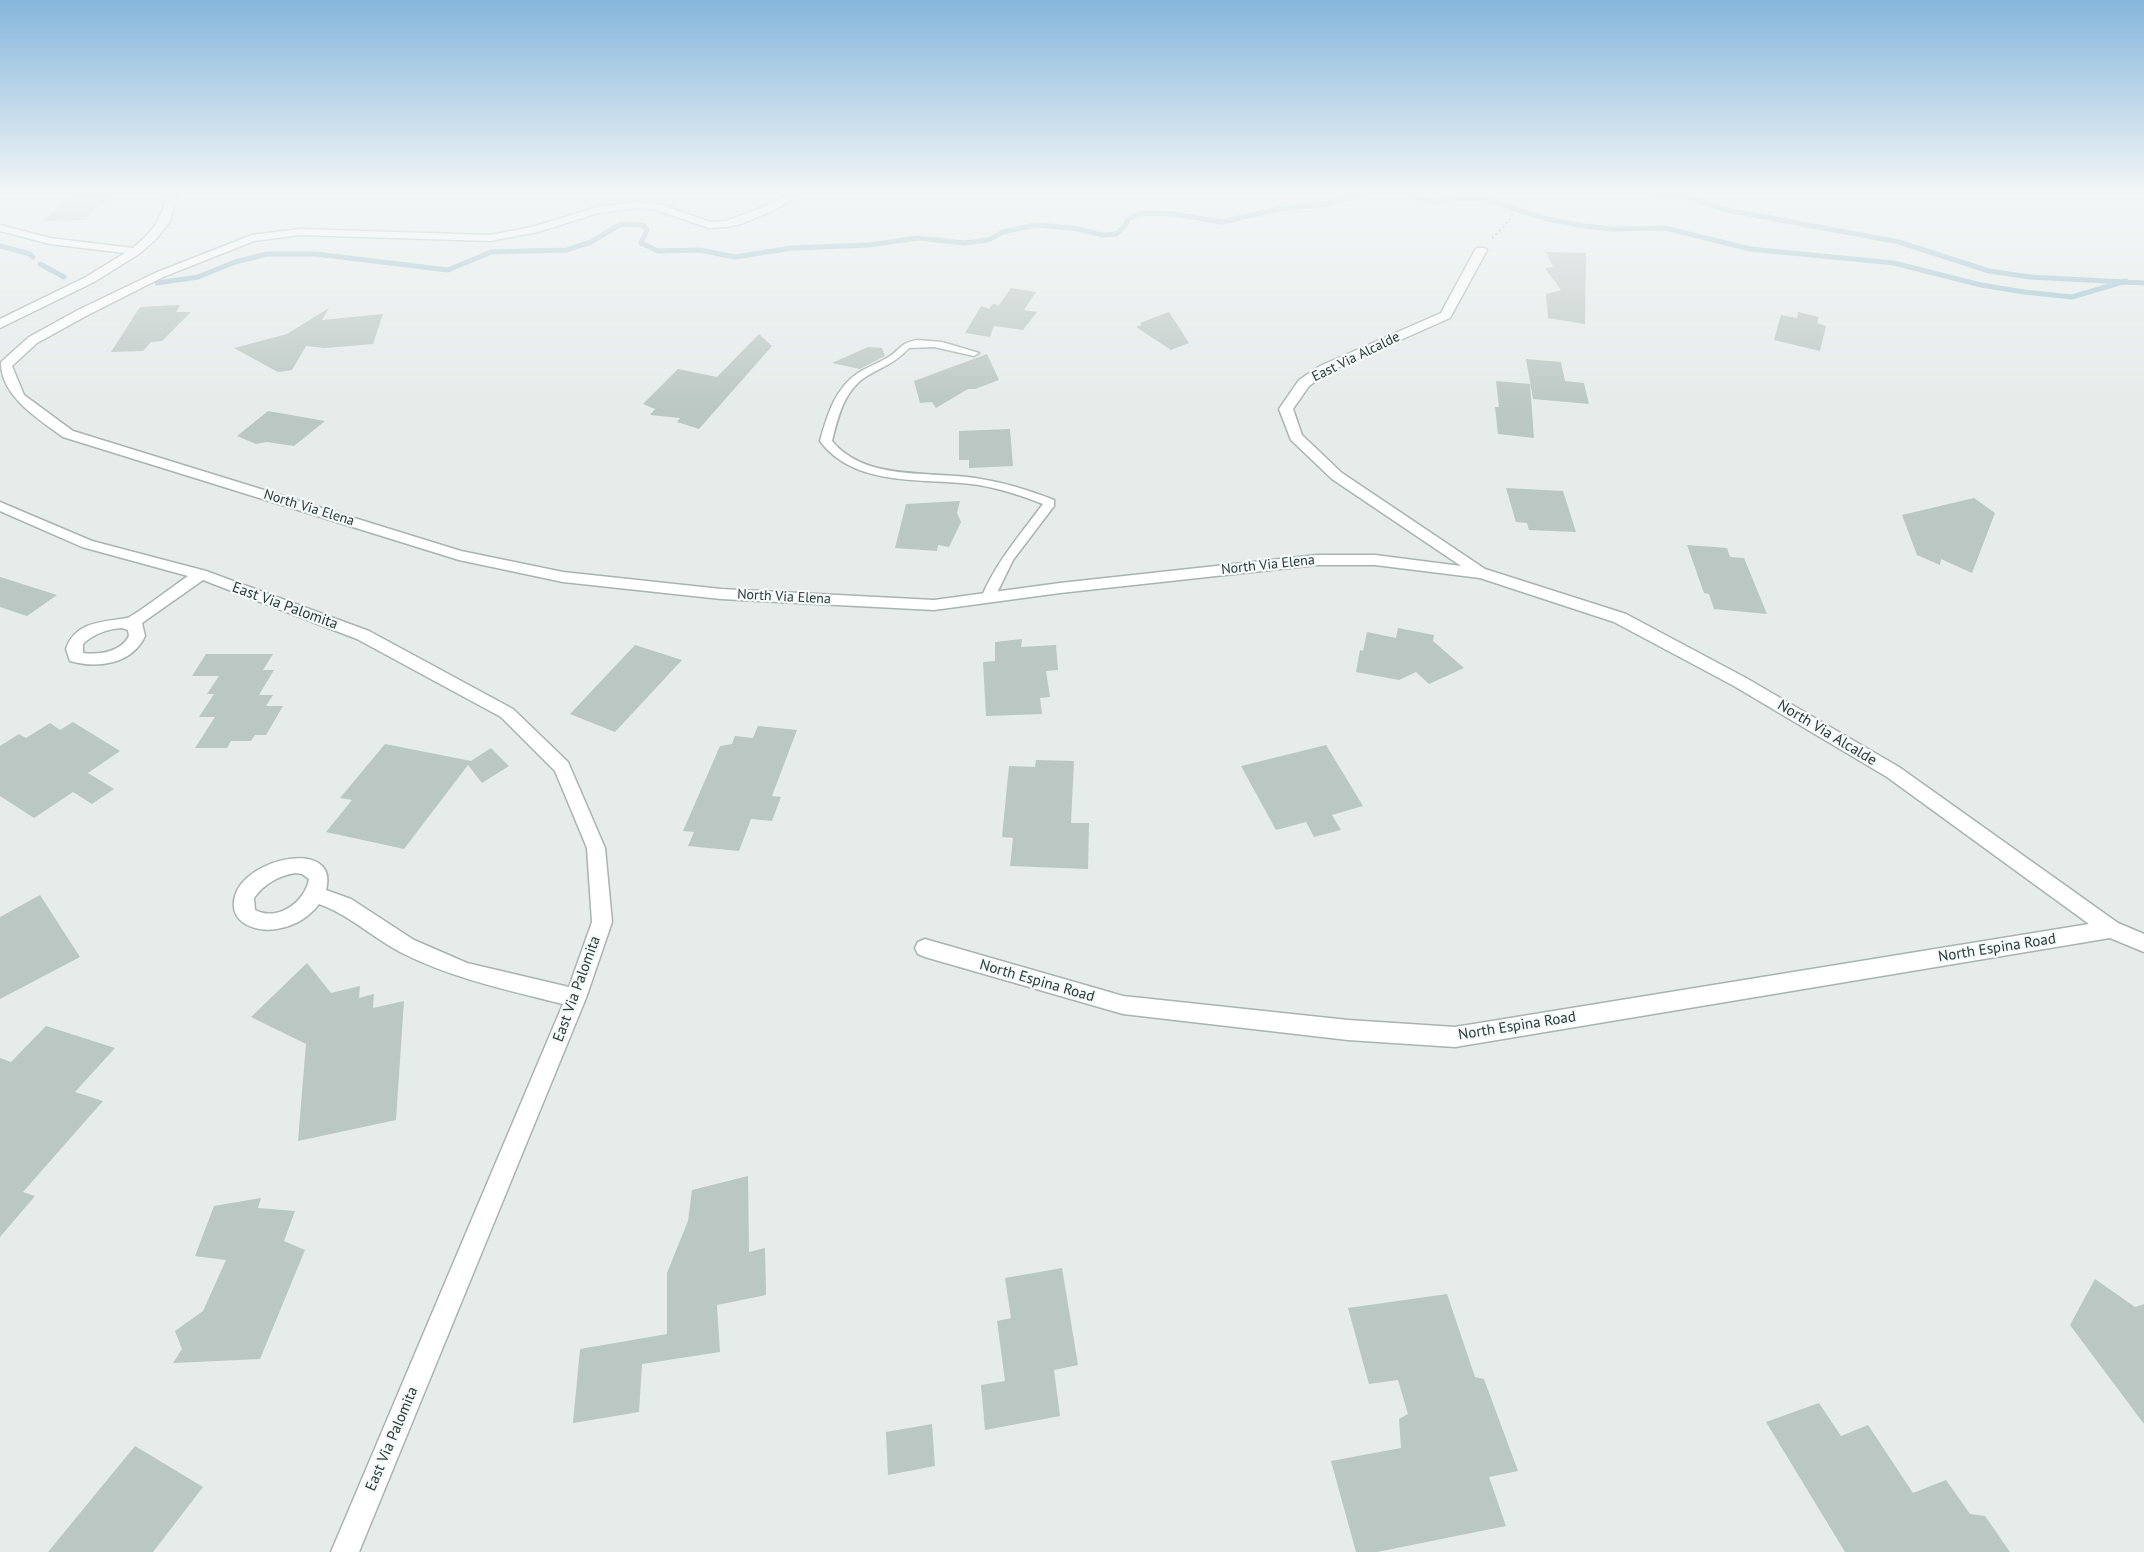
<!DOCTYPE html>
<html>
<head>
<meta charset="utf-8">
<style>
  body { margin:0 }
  canvas { display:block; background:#e5ecea }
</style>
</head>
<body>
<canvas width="2144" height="1552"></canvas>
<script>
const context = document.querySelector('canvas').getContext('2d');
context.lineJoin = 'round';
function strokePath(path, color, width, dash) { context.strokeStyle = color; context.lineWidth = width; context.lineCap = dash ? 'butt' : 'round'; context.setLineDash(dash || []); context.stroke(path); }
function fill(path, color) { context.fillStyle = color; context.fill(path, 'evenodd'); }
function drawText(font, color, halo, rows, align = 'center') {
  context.font = font + ' "PT Sans",sans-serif'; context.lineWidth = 4.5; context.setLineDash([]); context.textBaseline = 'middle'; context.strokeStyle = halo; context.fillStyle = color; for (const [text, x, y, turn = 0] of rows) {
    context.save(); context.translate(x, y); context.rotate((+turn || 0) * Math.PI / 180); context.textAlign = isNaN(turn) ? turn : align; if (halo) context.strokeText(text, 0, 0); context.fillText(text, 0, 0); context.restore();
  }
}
strokePath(new Path2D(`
  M 1407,194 L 1431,202 L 1471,198 L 1491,201 L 1547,219 L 1584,226 L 1613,229 L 1665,228 L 1750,249 L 1894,263 L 1981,285 L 2024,292 L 2072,297 L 2126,281
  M 1648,194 L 1689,198 L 1727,210 L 1899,242 L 1989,271 L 2030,277 L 2144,283
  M 0,246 L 30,254 L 33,257
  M 40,264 L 64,277
  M 157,283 L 198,277 L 235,262 L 267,254 L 316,254 L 448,270 L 491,252 L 566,250 L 591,242 L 621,224 L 643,225 L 647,230 L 641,243 L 658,251 L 699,250 L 735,257 L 792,248 L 869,245 L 918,238 L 964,243 L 988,240 L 1003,232 L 1035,225 L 1073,228 L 1103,235 L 1116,234 L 1125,226 L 1128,219 L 1139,214 L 1152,213 L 1174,214 L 1222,222 L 1278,209 L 1328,204 L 1361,194`), '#94bccb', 5);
fill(new Path2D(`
  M 76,194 L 114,194 L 83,220 L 42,221 Z
  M 1546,252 L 1586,253 L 1585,324 L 1548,318 L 1546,294 L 1561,290 L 1545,268 L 1553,267 Z
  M 1011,288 L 1036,292 L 1024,310 L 1037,312 L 1023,330 L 994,326 L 990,337 L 965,333 L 981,306 L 989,309 L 993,304 L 999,305 Z
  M 180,305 L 176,312 L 191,312 L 162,341 L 151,342 L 143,351 L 111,352 L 140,307 Z
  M 329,308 L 322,320 L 383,314 L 373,344 L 325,348 L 306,346 L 292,370 L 278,372 L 234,348 L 287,334 Z
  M 1169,312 L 1189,343 L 1171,350 L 1136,327 L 1142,325 L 1140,323 Z
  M 1798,312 L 1819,317 L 1817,323 L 1826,326 L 1820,351 L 1774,340 L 1781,315 L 1797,318 Z
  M 759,334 L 772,346 L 699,429 L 677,422 L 680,418 L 650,415 L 655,409 L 643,404 L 678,369 L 717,377 Z
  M 868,347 L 882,348 L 885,356 L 860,369 L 832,363 Z
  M 987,354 L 999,380 L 975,389 L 968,389 L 936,408 L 932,402 L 920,403 L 914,381 Z
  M 1526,359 L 1561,362 L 1565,381 L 1584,383 L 1589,404 L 1533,399 Z
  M 1496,381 L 1530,384 L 1534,438 L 1498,434 L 1495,407 L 1499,407 Z
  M 268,411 L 325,421 L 294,446 L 267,442 L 256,444 L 237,436 Z
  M 1010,429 L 1013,466 L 969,468 L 969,460 L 959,460 L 959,431 Z
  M 1506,488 L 1563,491 L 1576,532 L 1529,530 L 1527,523 L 1516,522 Z
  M 1974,498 L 1995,513 L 1972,573 L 1941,559 L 1940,565 L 1917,555 L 1902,515 Z
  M 960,501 L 957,513 L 961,522 L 949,547 L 938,545 L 937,551 L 895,548 L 906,504 Z
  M 1687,545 L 1727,548 L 1730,557 L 1744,558 L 1767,614 L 1714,609 L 1709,594 L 1704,593 Z
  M 0,577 L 57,595 L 27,616 L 0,607 Z
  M 1398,628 L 1434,635 L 1433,641 L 1464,668 L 1429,684 L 1416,672 L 1399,680 L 1356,672 L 1360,650 L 1363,651 L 1367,632 L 1396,638 Z
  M 1022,639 L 1021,647 L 1056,645 L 1058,670 L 1046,671 L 1050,697 L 1040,698 L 1042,714 L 986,716 L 983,662 L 995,661 L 995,642 Z
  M 635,645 L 682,660 L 615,732 L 570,714 Z
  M 206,654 L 273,654 L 263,670 L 274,670 L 259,695 L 273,695 L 266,706 L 283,706 L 266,735 L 255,735 L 251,741 L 231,741 L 227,748 L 195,748 L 215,717 L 199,717 L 214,694 L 207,694 L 219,676 L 192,676 Z
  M 73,722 L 120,751 L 88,773 L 114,789 L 92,804 L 73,792 L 34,818 L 0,796 L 0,746 L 19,734 L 26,738 L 50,723 L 60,730 Z
  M 758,726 L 797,730 L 772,796 L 781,797 L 772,821 L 751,819 L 739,851 L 688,846 L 694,832 L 683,831 L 720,746 L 732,744 L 735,736 L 753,738 Z
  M 385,744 L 471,761 L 491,748 L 509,766 L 482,783 L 468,765 L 404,849 L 326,832 L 352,800 L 340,798 Z
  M 1326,745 L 1363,806 L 1332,815 L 1341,830 L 1314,837 L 1306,822 L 1276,830 L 1241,766 Z
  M 1036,760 L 1074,761 L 1071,823 L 1089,823 L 1088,869 L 1010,866 L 1013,838 L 1002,837 L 1009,766 L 1035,767 Z
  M 40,895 L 80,957 L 0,999 L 0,917 Z
  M 307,963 L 331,993 L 360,986 L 359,998 L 374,994 L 373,1008 L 404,1001 L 396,1120 L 298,1141 L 306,1044 L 251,1017 Z
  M 46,1026 L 115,1048 L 75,1092 L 103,1101 L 23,1192 L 35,1196 L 0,1237 L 0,1058 L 11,1062 Z
  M 748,1176 L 749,1252 L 765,1248 L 766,1295 L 717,1305 L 720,1352 L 642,1364 L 639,1412 L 573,1423 L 580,1349 L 667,1334 L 667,1273 L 688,1221 L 692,1190 Z
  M 261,1198 L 258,1208 L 295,1211 L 284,1241 L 305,1250 L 260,1359 L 173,1363 L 182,1349 L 175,1331 L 203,1311 L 226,1260 L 195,1256 L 214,1206 Z
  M 1062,1268 L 1078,1365 L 1054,1370 L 1060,1416 L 985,1430 L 981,1385 L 1005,1381 L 997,1321 L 1011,1318 L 1005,1278 Z
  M 2095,1279 L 2135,1307 L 2144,1304 L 2144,1424 L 2070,1325 Z
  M 1447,1294 L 1475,1377 L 1484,1379 L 1518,1471 L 1489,1477 L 1506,1526 L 1377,1552 L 1356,1552 L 1331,1461 L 1401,1448 L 1399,1419 L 1408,1414 L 1398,1380 L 1369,1384 L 1348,1308 Z
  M 1819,1403 L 1841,1436 L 1868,1425 L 1913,1493 L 1946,1480 L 1970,1514 L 1985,1516 L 2010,1552 L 1845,1552 L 1766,1422 Z
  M 932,1424 L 935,1466 L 888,1475 L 886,1432 Z
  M 135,1446 L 203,1487 L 153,1552 L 48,1552 Z`), '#bbc7c3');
const lane = new Path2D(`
  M 917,340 L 942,342 L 979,353 L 974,356 L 934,347 L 909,348 C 895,363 884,366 867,376 C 844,390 838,417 832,441 C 865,481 928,471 975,478 C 1002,482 1029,490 1054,500 L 1054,506 L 1013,560 L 993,601 L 988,602 L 981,598 C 996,562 1020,535 1043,504 C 1020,495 996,487 971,484 C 921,478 854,487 820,441 C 827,416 835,388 858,373 C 867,367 877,364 887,358 C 901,350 899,343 917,340 Z`);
const street = new Path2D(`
  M 167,194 L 177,194 L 170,221 L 156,239 L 139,254 L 94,282 L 0,328 L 0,319 L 86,277 L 125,253 L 50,244 L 0,231 L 0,225 L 50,238 L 133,248 C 154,230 161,221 167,194 Z
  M 789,194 L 802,194 L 774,210 L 741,224 L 726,227 L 709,228 L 656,210 L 638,208 L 598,213 L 538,232 L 490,241 L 300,235 L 254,241 L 163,277 L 86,316 L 37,343 L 12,366 L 24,395 L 73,431 L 461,551 L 563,572 L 721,589 L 934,600 L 1060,583 L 1317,555 L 1375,555 L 1461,566 L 1332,479 L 1291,440 L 1279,409 L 1299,380 L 1320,366 L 1441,313 L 1475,250 L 1477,248 L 1485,248 L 1487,250 L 1450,318 L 1328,372 L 1309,386 L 1293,409 L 1302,435 L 1342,473 L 1485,569 L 1626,614 L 1746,678 L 1899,767 L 2118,923 L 2144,934 L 2144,952 L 2110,938 L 1455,1047 L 1348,1040 L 1123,1014 L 925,957 L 918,954 L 915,948 L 918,942 L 925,939 L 1123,996 L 1348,1020 L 1455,1027 L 2089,924 L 1887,777 L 1734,686 L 1614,622 L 1480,578 L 1375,565 L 1317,565 L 1060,593 L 934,610 L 721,599 L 563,582 L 459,560 L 63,437 C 40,420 0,396 1,362 L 29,337 L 78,310 L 155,273 L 252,235 L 300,229 L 490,235 L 532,227 L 597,207 L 638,202 L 662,205 L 710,222 L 726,221 L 766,206 Z
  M 0,502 L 92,541 L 206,571 L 369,631 L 513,709 L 568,762 L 605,848 L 612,922 L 586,998 L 359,1552 L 331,1552 L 563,1004 C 507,990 454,979 402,953 C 373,938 350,915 319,904 C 309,917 296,925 281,928 C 259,934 227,924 235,896 C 246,857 340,838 326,890 L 351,899 L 414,940 L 467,963 L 569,987 L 592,922 L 587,848 L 555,771 L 501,717 L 357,639 L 203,580 L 142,623 L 145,636 C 132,664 98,669 70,661 L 66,649 C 75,621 104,622 127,618 C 133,617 180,581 188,576 L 82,547 L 0,511 ZM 122,628 L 128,630 L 129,636 C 121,652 99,655 83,653 L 83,644 C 93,634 108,629 122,628 ZM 295,873 L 302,874 L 309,879 C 305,902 278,922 255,910 L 254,898 C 264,884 278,876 295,873 Z`);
strokePath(lane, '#a8b4b1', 3);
strokePath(street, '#a8b4b1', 3);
strokePath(new Path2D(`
  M 1492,238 C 1499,231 1509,224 1512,214 C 1513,207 1510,202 1513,194`), '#89aca5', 2, [2, 3]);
fill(lane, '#fff');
fill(street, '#fff');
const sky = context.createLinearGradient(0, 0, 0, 411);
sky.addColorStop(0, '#86b7dc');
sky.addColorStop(0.47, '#f3f6f6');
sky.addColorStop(1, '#f3f6f600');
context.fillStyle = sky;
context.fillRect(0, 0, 2144, 411);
drawText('14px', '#263c39', '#f5f9f8', [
  ["East Via Alcalde",1356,357,-26],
  ["North Via Elena",309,508,17],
  ["North Via Elena",1268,565,-6],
  ["North Via Elena",784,597,3]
]);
drawText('15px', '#263c39', '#f5f9f8', [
  ["East Via Palomita",285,606,20],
  ["North Via Alcalde",1827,733,31],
  ["North Espina Road",1997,948,-9],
  ["North Espina Road",1037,981,16],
  ["East Via Palomita",577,989,-70],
  ["North Espina Road",1517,1026,-9],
  ["East Via Palomita",392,1439,-67]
]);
</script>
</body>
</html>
